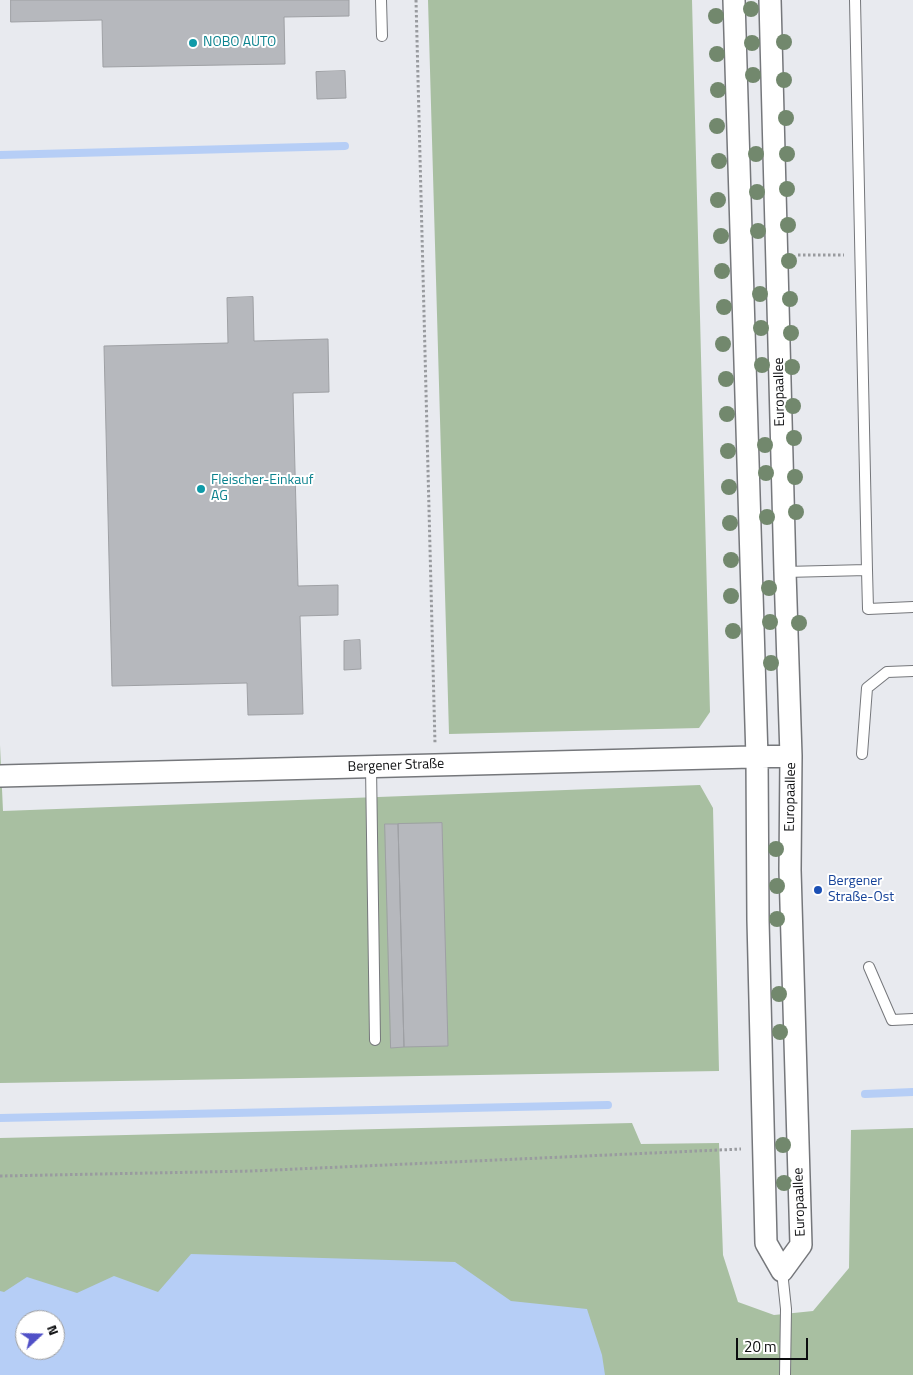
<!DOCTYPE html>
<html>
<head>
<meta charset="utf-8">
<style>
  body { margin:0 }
  #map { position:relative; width:913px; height:1375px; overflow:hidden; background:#e8eaef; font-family:"Titillium Web",sans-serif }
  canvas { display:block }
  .north { position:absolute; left:15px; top:1310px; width:50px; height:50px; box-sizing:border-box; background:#fff; border:1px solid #9e9e9f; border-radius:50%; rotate:69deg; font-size:14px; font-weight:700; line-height:20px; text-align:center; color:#0c0d0f }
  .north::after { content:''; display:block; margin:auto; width:18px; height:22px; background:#5050c7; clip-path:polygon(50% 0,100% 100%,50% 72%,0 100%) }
  .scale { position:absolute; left:736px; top:1338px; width:72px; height:22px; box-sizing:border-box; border:2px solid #0c0d0f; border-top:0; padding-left:6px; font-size:15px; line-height:18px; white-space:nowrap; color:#0c0d0f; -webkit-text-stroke:4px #fff; paint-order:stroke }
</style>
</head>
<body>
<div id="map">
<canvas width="913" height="1375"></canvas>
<div class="north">N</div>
<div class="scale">20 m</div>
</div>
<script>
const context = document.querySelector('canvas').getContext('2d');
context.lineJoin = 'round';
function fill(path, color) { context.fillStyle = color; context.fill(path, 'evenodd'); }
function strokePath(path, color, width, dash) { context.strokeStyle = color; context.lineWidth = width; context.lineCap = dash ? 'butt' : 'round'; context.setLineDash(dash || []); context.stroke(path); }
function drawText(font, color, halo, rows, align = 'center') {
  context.font = font + ' "Titillium Web",sans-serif'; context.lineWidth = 4; context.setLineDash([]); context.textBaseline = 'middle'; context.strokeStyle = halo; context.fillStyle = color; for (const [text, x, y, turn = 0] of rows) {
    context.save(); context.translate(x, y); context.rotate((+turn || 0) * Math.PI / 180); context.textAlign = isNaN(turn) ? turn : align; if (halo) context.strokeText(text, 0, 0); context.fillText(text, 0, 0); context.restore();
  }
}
fill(new Path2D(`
  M 428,0 L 692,0 L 710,712 L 699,728 L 449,734 Z
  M 0,745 L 3,811 L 700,785 L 713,808 L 719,1071 L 0,1083 Z
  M 632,1123 L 641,1144 L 719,1143 L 723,1255 L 738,1302 L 774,1315 L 813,1311 L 849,1268 L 851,1130 L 913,1128 L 913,1375 L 0,1375 L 0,1138 ZM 25,1320 L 55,1320 L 55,1350 L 25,1350 Z`), '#a8bfa1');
fill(new Path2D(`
  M 191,1254 L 455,1262 L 511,1301 L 587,1309 L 602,1355 L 605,1375 L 0,1375 L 0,1291 L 4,1292 L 27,1277 L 77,1293 L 114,1276 L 158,1292 ZM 25,1320 L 55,1320 L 55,1350 L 25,1350 Z`), '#b6cef6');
strokePath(new Path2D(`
  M 0,155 L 345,146
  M 865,1094 L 913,1092
  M 0,1118 L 608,1105`), '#b6cef6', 8);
const building = new Path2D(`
  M 11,0 L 349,0 L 349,16 L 284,17 L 285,64 L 103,67 L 102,20 L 11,22 Z
  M 345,71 L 346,98 L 317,99 L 316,72 Z
  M 253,297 L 254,341 L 328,339 L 329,392 L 293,393 L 298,586 L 338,585 L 338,615 L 300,616 L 303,714 L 248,715 L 247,683 L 112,686 L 104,346 L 228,343 L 227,298 Z
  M 360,640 L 361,669 L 344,670 L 344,641 Z
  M 442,823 L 448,1046 L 404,1047 L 398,824 Z
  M 385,824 L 398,824 L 404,1047 L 391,1048 Z`);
fill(building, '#b6b8bd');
strokePath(building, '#9ea0a4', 1);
const lane = new Path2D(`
  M 381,0 L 382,36
  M 867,570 L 868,609 L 913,607
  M 785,572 L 867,570 L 855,0
  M 862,754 L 867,688 L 887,672 L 913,671
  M 371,767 L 375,1040
  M 869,967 L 892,1020 L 913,1019
  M 782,1271 L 786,1309 L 785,1375`);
const street = new Path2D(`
  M 734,0 L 757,758 L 758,920 L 766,1243 L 782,1271 L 801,1245 L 790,870 L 791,756 L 785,572 L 770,0
  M 0,776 L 791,756`);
strokePath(lane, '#75777b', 12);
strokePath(street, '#75777b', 24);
strokePath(new Path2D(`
  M 416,0 L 435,744
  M 798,255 L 844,255
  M 0,1176 L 252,1171 L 741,1149`), '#999b9f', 3, [2.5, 2.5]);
strokePath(lane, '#fff', 10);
strokePath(street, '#fff', 21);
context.fillStyle = '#72886d';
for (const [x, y] of [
  [751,9],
  [716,16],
  [784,42],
  [752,43],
  [717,54],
  [753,75],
  [784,80],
  [718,90],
  [786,118],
  [717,126],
  [756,154],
  [787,154],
  [719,161],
  [787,189],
  [757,192],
  [718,200],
  [788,225],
  [758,231],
  [721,236],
  [789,261],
  [722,271],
  [760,294],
  [790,299],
  [724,307],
  [761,328],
  [791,333],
  [723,344],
  [762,365],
  [792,367],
  [726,379],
  [793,406],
  [727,414],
  [794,438],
  [765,445],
  [728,451],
  [766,473],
  [795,477],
  [729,487],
  [796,512],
  [767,517],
  [730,523],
  [731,560],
  [769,588],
  [731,596],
  [770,622],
  [799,623],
  [733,631],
  [771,663],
  [776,849],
  [777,886],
  [777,919],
  [779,994],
  [780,1032],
  [783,1145],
  [784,1183]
]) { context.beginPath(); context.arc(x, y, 8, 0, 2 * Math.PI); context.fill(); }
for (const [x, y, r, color] of [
  [193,43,5,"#0f9aa8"],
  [201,489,5,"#0f9aa8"],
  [818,890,5,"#1a4fb4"]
]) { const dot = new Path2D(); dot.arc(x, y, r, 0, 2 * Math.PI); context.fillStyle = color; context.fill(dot); strokePath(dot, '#fff', 2); }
drawText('14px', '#0d838f', '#fff', [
  ["NOBO AUTO",203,43],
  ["Fleischer-Einkauf",211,481],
  ["AG",211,497]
], 'left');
drawText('14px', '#0c0d0f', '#fff', [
  ["Europaallee",780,392,-91],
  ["Bergener Straße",396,766,-2],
  ["Europaallee",791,797,-89],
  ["Europaallee",800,1202,-92]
]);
drawText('14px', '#164399', '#fff', [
  ["Bergener",828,882],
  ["Straße-Ost",828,898]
], 'left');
</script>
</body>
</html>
